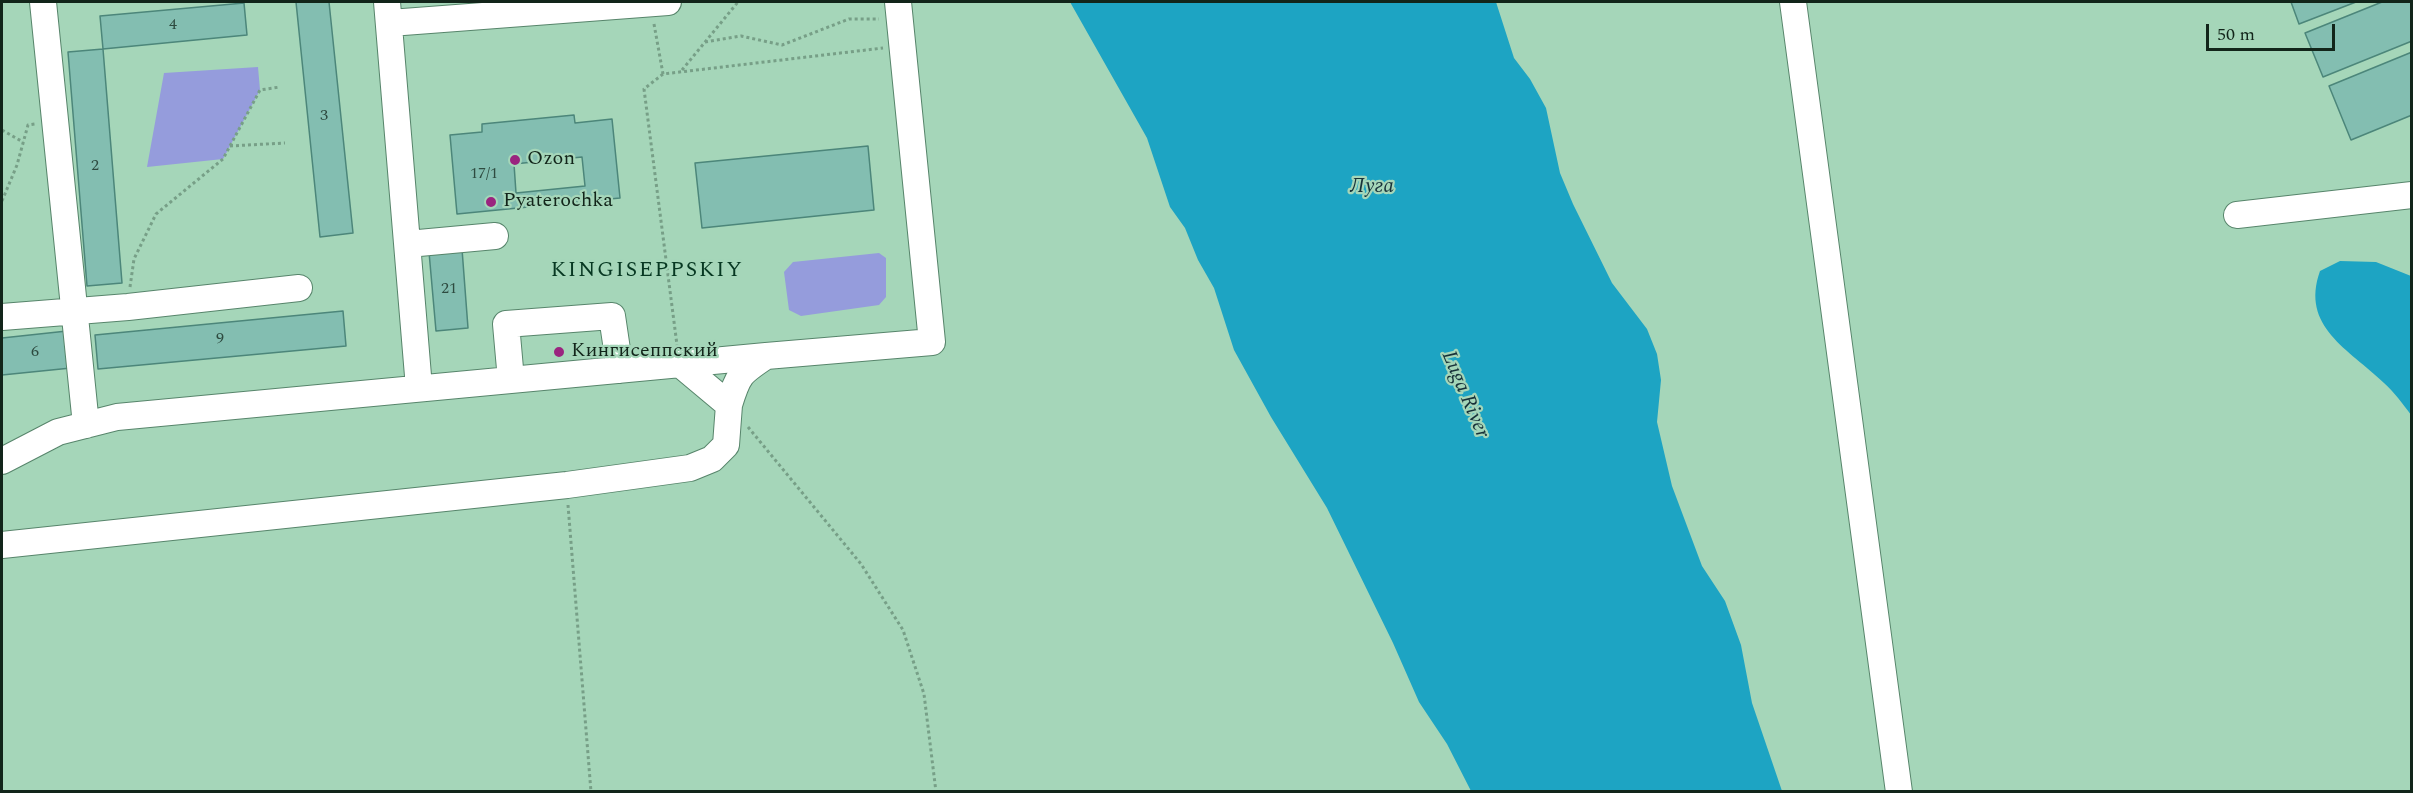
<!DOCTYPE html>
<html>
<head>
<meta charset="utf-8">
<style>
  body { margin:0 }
  #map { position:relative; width:2413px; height:793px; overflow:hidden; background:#a5d6b9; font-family:Spectral,serif }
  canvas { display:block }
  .frame { position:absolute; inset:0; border:3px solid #12251a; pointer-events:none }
  .scale { position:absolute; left:2206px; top:24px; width:129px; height:27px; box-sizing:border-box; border:3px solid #12251a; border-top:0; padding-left:8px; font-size:18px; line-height:21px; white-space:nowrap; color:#12251a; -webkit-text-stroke:4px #a5d6b9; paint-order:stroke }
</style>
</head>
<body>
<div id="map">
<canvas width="2413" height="793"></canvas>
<div class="frame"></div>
<div class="scale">50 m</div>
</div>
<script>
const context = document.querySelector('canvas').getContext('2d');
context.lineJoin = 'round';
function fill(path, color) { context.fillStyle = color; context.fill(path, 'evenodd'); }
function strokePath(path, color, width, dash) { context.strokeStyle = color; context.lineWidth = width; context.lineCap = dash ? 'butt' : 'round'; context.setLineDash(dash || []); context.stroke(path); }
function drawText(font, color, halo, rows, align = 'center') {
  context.font = font + ' Spectral,serif'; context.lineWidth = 4.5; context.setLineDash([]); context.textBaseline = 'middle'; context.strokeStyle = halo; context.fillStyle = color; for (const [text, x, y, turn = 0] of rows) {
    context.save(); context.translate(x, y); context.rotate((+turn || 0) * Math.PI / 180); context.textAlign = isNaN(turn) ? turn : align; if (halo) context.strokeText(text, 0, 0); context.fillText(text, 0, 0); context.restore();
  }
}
fill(new Path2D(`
  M 258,67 L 260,90 L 223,159 L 147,167 L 164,73 Z
  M 879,253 L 886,258 L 886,297 L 879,305 L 801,316 L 789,310 L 784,272 L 793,262 Z`), '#959cdc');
fill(new Path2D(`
  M 1070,2 L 1496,2 L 1514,58 L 1530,79 L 1546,108 L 1560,173 L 1573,204 L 1612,283 L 1647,329 L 1657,354 L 1661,380 L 1657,422 L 1672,486 L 1702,566 L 1725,601 L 1741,645 L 1752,703 L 1782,791 L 1471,791 L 1447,744 L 1419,702 L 1393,643 L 1327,508 L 1271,417 L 1234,350 L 1214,288 L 1198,260 L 1185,228 L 1170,207 L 1147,138 Z
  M 2340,261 L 2376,262 L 2411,276 L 2411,415 C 2403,404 2394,392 2384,383 C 2349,349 2300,327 2320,271 Z`), '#1da4c3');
const building = new Path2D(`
  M 296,2 L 329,2 L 353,233 L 320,237 Z
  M 2291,2 L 2356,2 L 2299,24 Z
  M 2382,2 L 2412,2 L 2412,41 L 2323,77 L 2305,33 Z
  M 244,3 L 247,35 L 103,49 L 100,16 Z
  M 103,49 L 122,283 L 87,286 L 68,52 Z
  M 2412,52 L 2412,115 L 2351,140 L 2329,86 Z
  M 574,115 L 575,123 L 612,119 L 620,198 L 457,214 L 450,135 L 482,132 L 482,124 ZM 582,157 L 585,186 L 516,193 L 514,164 Z
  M 868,146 L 874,210 L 702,228 L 695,163 Z
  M 462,249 L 468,328 L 436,331 L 429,252 Z
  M 343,311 L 346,346 L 98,369 L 95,335 Z
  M 67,331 L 71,368 L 2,375 L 2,338 Z`);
fill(building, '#83beb1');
strokePath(building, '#4c867a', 1.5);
const minor = new Path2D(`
  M 43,2 L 86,425
  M 387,2 L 419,388
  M 1793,2 L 1899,792
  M 390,23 L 668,2
  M 2237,215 L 2412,195
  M 408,244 L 495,236
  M 2,317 L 128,307 L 299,288
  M 766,356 L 932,342 L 898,2
  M 511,380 L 506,324 L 612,316 L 620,370
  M 2,461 L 58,432 L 117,417 L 766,356 C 740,373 738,375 729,405
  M 2,545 L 567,485 L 690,468 L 712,459 L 726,445 L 729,405 L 680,364`);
strokePath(minor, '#57856b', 28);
strokePath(new Path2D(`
  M 654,24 L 663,74 L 883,48
  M 705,42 L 741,36 L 782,45 L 849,19 L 879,19
  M 682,70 L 738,2
  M 663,74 L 644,89 L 677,345
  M 2,130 L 23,142
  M 230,146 L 285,143
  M 2,201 L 17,165 L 28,125 L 35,124
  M 130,287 L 134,259 L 156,214 L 223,159 L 260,90 L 280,87
  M 748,427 L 861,564 L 903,630 L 924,694 L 936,792
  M 568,505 L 591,792`), '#779f87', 3, [3, 3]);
strokePath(minor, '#fff', 26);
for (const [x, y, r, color] of [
  [515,160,6,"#9a247f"],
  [491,202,6,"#9a247f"],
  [559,352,6,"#9a247f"]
]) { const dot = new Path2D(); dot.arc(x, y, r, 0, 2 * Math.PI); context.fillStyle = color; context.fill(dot); strokePath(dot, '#a5d6b9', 2); }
drawText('16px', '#2e4b40', null, [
  ["4",173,26],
  ["3",324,117],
  ["2",95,167],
  ["17/1",484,175],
  ["21",449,290],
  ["9",220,340],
  ["6",35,353]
]);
drawText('20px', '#12251a', '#a5d6b9', [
  ["Ozon",527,160],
  ["Pyaterochka",503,202],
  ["Кингисеппский",571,352]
], 'left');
drawText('italic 21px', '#173139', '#a5d6b9', [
  ["Луга",1372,188],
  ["Luga River",1464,395,67]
]);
context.letterSpacing = '1.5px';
drawText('22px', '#073822', '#a5d6b9', [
  ["KINGISEPPSKIY",647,272]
]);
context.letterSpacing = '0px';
</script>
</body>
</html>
